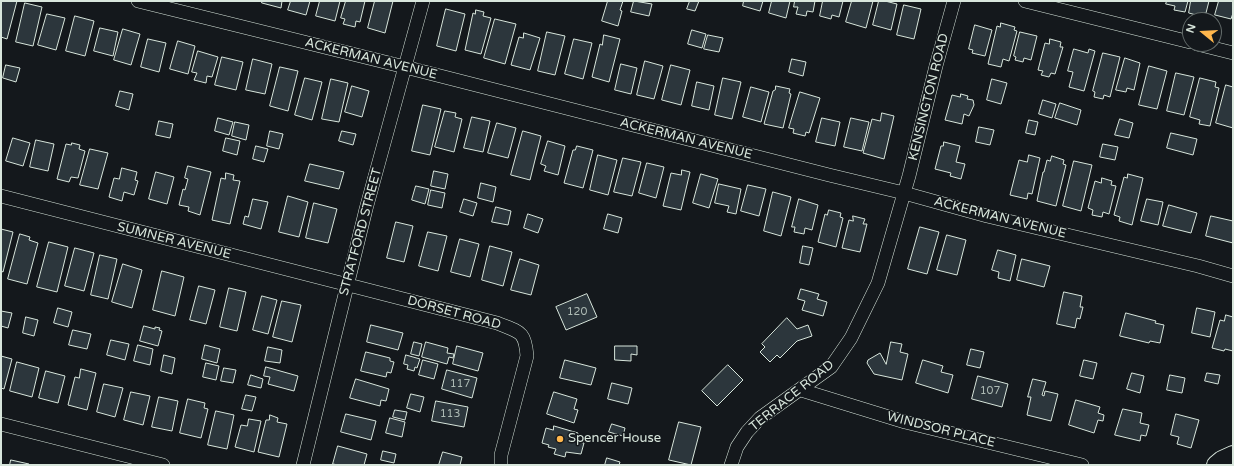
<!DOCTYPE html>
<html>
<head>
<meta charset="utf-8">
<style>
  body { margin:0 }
  #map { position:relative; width:1234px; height:466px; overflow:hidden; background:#14181c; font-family:"Varela Round",sans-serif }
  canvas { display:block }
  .frame { position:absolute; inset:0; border:2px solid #d8e6dc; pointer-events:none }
  .north { position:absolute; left:1182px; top:12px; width:40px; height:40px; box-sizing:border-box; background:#14181c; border:1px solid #626a69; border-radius:50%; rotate:288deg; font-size:11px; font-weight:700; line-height:16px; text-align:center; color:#d8e6dc }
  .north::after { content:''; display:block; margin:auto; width:14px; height:18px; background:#ffb74d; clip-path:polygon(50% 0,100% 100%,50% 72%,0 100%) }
</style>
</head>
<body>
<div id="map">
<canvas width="1234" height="466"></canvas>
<div class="frame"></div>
<div class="north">N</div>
</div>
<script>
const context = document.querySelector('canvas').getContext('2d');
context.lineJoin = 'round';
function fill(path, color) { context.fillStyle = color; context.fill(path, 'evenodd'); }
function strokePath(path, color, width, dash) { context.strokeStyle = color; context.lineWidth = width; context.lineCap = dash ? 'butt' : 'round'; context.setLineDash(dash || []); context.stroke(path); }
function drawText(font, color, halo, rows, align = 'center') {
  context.font = font + ' "Varela Round",sans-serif'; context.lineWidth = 3; context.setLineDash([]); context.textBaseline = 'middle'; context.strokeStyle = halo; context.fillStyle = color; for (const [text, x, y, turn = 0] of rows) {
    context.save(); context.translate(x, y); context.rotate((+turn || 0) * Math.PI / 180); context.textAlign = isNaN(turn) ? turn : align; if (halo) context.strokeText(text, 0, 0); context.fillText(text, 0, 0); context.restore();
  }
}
const building = new Path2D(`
  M 1,1 L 17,1 L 7,39 L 1,37 Z
  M 262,1 L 282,1 L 281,8 L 262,3 Z
  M 291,1 L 310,1 L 306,15 L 288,10 Z
  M 320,1 L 340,1 L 335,21 L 316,16 Z
  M 346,1 L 365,1 L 360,22 L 356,21 L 355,27 L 343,24 L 345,19 L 341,18 Z
  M 375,1 L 393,1 L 385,33 L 368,28 Z
  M 608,1 L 623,1 L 620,10 L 622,11 L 618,26 L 602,21 Z
  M 634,1 L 652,4 L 649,16 L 631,12 Z
  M 690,1 L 699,1 L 695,11 L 687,9 Z
  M 744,1 L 763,1 L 760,11 L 743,6 Z
  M 772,1 L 790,1 L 786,18 L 769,13 Z
  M 795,1 L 815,1 L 813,12 L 807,11 L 806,16 L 796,14 L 798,7 L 794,7 Z
  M 823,1 L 843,1 L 839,17 L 832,15 L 831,19 L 820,16 Z
  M 852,1 L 873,1 L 866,28 L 846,22 Z
  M 879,1 L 885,1 L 897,4 L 891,30 L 873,25 Z
  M 1167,1 L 1188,1 L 1185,12 L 1174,10 L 1175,6 L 1166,4 Z
  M 1191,1 L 1209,1 L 1206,13 L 1204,13 L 1203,17 L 1189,13 Z
  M 1219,1 L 1233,1 L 1233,13 L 1231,19 L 1215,15 Z
  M 25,3 L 42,7 L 33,46 L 16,42 Z
  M 904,5 L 921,9 L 914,39 L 897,35 Z
  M 446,9 L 465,14 L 456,51 L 437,46 Z
  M 476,10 L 484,12 L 483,16 L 491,18 L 481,54 L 465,50 L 473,13 L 475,14 Z
  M 47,14 L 65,18 L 56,50 L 38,45 Z
  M 75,16 L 94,21 L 85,56 L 66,51 Z
  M 495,19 L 516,24 L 505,64 L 484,58 Z
  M 1001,23 L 1015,27 L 1014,30 L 1017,31 L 1009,61 L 1003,59 L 1001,67 L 988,64 L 997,26 L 1000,27 Z
  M 975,25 L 992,30 L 985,56 L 972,53 L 973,50 L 969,49 Z
  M 100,28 L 118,32 L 113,56 L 94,51 Z
  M 123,29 L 140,34 L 131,65 L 114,60 Z
  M 692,30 L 706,34 L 702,48 L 688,44 Z
  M 547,32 L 565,36 L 555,75 L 538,71 Z
  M 1020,32 L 1037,36 L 1031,60 L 1024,58 L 1023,62 L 1015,60 L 1016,57 L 1014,56 Z
  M 524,33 L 540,38 L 530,70 L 511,65 L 519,37 L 523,38 Z
  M 604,35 L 620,39 L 609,82 L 592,77 L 600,44 L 602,45 Z
  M 708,35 L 723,38 L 719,52 L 704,49 Z
  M 148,39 L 166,43 L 159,72 L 141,67 Z
  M 574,39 L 592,43 L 583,79 L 565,74 Z
  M 1050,39 L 1061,42 L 1060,47 L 1063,47 L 1055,74 L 1051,73 L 1049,77 L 1041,75 L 1043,71 L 1038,70 L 1045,43 L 1049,44 Z
  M 178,41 L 195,46 L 188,74 L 170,69 Z
  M 1074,49 L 1088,53 L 1089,49 L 1095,51 L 1084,91 L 1069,87 L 1073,72 L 1068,71 Z
  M 198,51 L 218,57 L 212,77 L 207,76 L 206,83 L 194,80 L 197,73 L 192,72 Z
  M 1103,53 L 1120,57 L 1110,97 L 1104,95 L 1103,99 L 1094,97 L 1095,92 L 1093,91 Z
  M 222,57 L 243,62 L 236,90 L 215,85 Z
  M 1125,58 L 1140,63 L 1134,90 L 1127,88 L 1126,92 L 1116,90 Z
  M 253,59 L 272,64 L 265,94 L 246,90 Z
  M 792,59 L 806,62 L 803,76 L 789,72 Z
  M 645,61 L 663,66 L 654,99 L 637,95 Z
  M 621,64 L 637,68 L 631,94 L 615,90 Z
  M 6,65 L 20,68 L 16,82 L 3,78 Z
  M 671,65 L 690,70 L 681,105 L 662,100 Z
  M 1149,66 L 1167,71 L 1157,109 L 1139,105 Z
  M 280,67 L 298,71 L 288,111 L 270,106 Z
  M 1176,73 L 1194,77 L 1184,115 L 1167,111 Z
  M 305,78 L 322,82 L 312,120 L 295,115 Z
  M 723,78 L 741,82 L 732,119 L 715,115 Z
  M 1200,78 L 1216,82 L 1215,87 L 1219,88 L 1210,126 L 1199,124 L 1200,120 L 1190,117 Z
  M 331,79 L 348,83 L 339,122 L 322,119 Z
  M 992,79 L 1007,83 L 1001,104 L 987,100 Z
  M 697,82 L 714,86 L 709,110 L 692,106 Z
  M 1226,85 L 1233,87 L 1233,128 L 1216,123 Z
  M 352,86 L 369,91 L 362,117 L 345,112 Z
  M 776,86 L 790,89 L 789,93 L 791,94 L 783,128 L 764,124 L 773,91 L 775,90 Z
  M 751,87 L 769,92 L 761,122 L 743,117 Z
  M 120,91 L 133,94 L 129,110 L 116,106 Z
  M 800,92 L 820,98 L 809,133 L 806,132 L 805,136 L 793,133 L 794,129 L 789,128 Z
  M 961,94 L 968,96 L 967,99 L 973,100 L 974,105 L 969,116 L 964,114 L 962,124 L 945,120 L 952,95 L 960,97 Z
  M 1043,100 L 1056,104 L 1052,118 L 1039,114 Z
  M 1060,103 L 1081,110 L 1077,125 L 1055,118 Z
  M 423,105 L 441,109 L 430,155 L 412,151 Z
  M 445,111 L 456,113 L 455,117 L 462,119 L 454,152 L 435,147 Z
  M 882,113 L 894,116 L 884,159 L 863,153 L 872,119 L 880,121 Z
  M 472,117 L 490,121 L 483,152 L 464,148 Z
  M 218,118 L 233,122 L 229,135 L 215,131 Z
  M 822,118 L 840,122 L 835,146 L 816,142 Z
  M 851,118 L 869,122 L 862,151 L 844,147 Z
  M 1120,119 L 1133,123 L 1129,138 L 1115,135 Z
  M 1029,120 L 1038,122 L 1035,135 L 1026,133 Z
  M 159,121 L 173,124 L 170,138 L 156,135 Z
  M 235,122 L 249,125 L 246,140 L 232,136 Z
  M 497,123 L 516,128 L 508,158 L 488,153 Z
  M 979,127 L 994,130 L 990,145 L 976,142 Z
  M 270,131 L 283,134 L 279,149 L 267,146 Z
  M 342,131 L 356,134 L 353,145 L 339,141 Z
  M 523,131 L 541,136 L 530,180 L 511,175 Z
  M 1171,133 L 1197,139 L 1193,155 L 1167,148 Z
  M 13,138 L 30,143 L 23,166 L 6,161 Z
  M 226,138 L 240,141 L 237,155 L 223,151 Z
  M 36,140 L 54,144 L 48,171 L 30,167 Z
  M 548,141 L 565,146 L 558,175 L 544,171 L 546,166 L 541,164 Z
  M 944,142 L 960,146 L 956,162 L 965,164 L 961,179 L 950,176 L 951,173 L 935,169 L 941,146 L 943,146 Z
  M 72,143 L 80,145 L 79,149 L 85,151 L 78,178 L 71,177 L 69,182 L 57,179 L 66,144 L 71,145 Z
  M 1103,144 L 1118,147 L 1115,160 L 1100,157 Z
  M 256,146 L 268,149 L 264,162 L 253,159 Z
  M 577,146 L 593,150 L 583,188 L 564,183 L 573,150 L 575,150 Z
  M 90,149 L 108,153 L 98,189 L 80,185 Z
  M 598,155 L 617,160 L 608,195 L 590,190 Z
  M 1029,155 L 1040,158 L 1032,194 L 1028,193 L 1027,199 L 1010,195 L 1019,160 L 1027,162 Z
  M 1052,156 L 1064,160 L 1063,164 L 1066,165 L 1056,206 L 1037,201 L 1043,172 L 1044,172 L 1047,160 L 1050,161 Z
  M 623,158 L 641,162 L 632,196 L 614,192 Z
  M 1074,161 L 1092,165 L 1081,211 L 1063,206 Z
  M 647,163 L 664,167 L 656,198 L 639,193 Z
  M 310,164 L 344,172 L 339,189 L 305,181 Z
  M 188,166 L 211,172 L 200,215 L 188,211 L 189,207 L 179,205 L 183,189 L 185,190 L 188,179 L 185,178 Z
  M 122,168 L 137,172 L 135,180 L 138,181 L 134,195 L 124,192 L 122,201 L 109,197 L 114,178 L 119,179 Z
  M 682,170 L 690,172 L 681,210 L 663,206 L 671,173 L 681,175 Z
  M 434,171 L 448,174 L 445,189 L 431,186 Z
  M 156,172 L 174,177 L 167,204 L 149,199 Z
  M 226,173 L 234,175 L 233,180 L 240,181 L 230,224 L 212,220 L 221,178 L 225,179 Z
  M 701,174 L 718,179 L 709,208 L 693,203 Z
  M 1128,174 L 1143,178 L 1132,225 L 1119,221 L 1120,217 L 1114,215 L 1124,177 L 1127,178 Z
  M 1102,178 L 1112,181 L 1111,185 L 1116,186 L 1109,214 L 1103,212 L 1102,217 L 1092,215 L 1093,210 L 1088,208 L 1095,181 L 1101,183 Z
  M 481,183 L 496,187 L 493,202 L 478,198 Z
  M 719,184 L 741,189 L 736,214 L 727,212 L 729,206 L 715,203 Z
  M 748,185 L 766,189 L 759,216 L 741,211 Z
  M 416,186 L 429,189 L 425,204 L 412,200 Z
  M 431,190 L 445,193 L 442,208 L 428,205 Z
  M 773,192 L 791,197 L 781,236 L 764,231 Z
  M 288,196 L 308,202 L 299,237 L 279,232 Z
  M 253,199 L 268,202 L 261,229 L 243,224 L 245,216 L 248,217 Z
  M 464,199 L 477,203 L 473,216 L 460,212 Z
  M 799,199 L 818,205 L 812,230 L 805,228 L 804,234 L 794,232 L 795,227 L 792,227 Z
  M 1147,199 L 1163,202 L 1158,225 L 1141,221 Z
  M 314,203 L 337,209 L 328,243 L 306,238 Z
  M 1169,205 L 1197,213 L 1191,233 L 1163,226 Z
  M 496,207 L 511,211 L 508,225 L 492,222 Z
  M 829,210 L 841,213 L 840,217 L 843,218 L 836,247 L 818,242 L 825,214 L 827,215 Z
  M 528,214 L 543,219 L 538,233 L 524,228 Z
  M 608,214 L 622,218 L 618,233 L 604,229 Z
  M 853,216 L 865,219 L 863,224 L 867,224 L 860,252 L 842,248 L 849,220 L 853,221 Z
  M 1211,216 L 1233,221 L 1233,243 L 1206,236 Z
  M 396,222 L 413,226 L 404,262 L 387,258 Z
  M 920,227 L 939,232 L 927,274 L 908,269 Z
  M 1,229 L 13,232 L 3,272 L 1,271 Z
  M 428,232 L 447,236 L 438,271 L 419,266 Z
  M 20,234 L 30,237 L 29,240 L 38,243 L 27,284 L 8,279 Z
  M 947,235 L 966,240 L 957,275 L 937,270 Z
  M 460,239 L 479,244 L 470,277 L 451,272 Z
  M 49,242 L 68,247 L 57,292 L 37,287 Z
  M 490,246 L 512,252 L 503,286 L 482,280 Z
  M 803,246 L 813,248 L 809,265 L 800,263 Z
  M 75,248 L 94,253 L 84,291 L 65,286 Z
  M 998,250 L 1016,255 L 1010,281 L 998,278 L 999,272 L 992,270 Z
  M 100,255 L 117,259 L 108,299 L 91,295 Z
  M 520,259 L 539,265 L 531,295 L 511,290 Z
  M 1022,259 L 1050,266 L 1044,287 L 1017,280 Z
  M 123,264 L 142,270 L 132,308 L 112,302 Z
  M 162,271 L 184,277 L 175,316 L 153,310 Z
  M 199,286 L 215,290 L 206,324 L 190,320 Z
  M 229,288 L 246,292 L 237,331 L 220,327 Z
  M 801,289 L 819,294 L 817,299 L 827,302 L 823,316 L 802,310 L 805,301 L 798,299 Z
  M 1064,292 L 1082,296 L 1080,307 L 1083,307 L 1080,319 L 1077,318 L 1075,328 L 1057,324 Z
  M 587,294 L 597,317 L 566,330 L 556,307 Z
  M 262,296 L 277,300 L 268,334 L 253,330 Z
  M 282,301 L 301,305 L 292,342 L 273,337 Z
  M 58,308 L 72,312 L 68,327 L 54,323 Z
  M 1197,308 L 1215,312 L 1210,337 L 1192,333 Z
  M 1,311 L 12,313 L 8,328 L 1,326 Z
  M 1126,313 L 1156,321 L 1155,323 L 1164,325 L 1160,343 L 1150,341 L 1149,343 L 1120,336 Z
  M 1226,315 L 1233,317 L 1233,351 L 1225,349 L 1224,351 L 1212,348 L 1220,320 L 1224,321 Z
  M 26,317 L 38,320 L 34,336 L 23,333 Z
  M 787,318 L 797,329 L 808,325 L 812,336 L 797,341 L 780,358 L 777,355 L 770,362 L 760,352 L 765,347 L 762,344 Z
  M 371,325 L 403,333 L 398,350 L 367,342 Z
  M 144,326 L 155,329 L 155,327 L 160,328 L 159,330 L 162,331 L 158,346 L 140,341 Z
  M 73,330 L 91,334 L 87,349 L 69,345 Z
  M 111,340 L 129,344 L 125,360 L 107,355 Z
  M 414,342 L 422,344 L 419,356 L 411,354 Z
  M 426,342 L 448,348 L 447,353 L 454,354 L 453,358 L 449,357 L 447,364 L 422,357 Z
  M 891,342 L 902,344 L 900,352 L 908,354 L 902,380 L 874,374 L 867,363 L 868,360 L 880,353 L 886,364 Z
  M 138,345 L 153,349 L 150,365 L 134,361 Z
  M 205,345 L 220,349 L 217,363 L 202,359 Z
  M 457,346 L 483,353 L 478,371 L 453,364 Z
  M 615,346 L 637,346 L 637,355 L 631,354 L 631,361 L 615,360 Z
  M 268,347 L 282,350 L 280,363 L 265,361 Z
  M 971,349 L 984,352 L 980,368 L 967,365 Z
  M 366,352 L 390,358 L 390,361 L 394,362 L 391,373 L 387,372 L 386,377 L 361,371 Z
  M 164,355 L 175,358 L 172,374 L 161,371 Z
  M 406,355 L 420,359 L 417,368 L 415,367 L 414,371 L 407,369 L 408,365 L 404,364 Z
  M 1,356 L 12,359 L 4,389 L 1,388 Z
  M 423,360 L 438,364 L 434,379 L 419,375 Z
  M 565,360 L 596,368 L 591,385 L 560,378 Z
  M 923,360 L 943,366 L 941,372 L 953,375 L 948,393 L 916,383 Z
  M 1084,360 L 1097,363 L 1093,379 L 1080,376 Z
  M 17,362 L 39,368 L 32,397 L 10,391 Z
  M 206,363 L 219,366 L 216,380 L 203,377 Z
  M 728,365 L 743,380 L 717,406 L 702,391 Z
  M 266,367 L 298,376 L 294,391 L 268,384 L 270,377 L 264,376 Z
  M 224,368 L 236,370 L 233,383 L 221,381 Z
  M 81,369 L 96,373 L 87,410 L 68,405 L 75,377 L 79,378 Z
  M 447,370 L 477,378 L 472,398 L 442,389 Z
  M 46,371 L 65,376 L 58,403 L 39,398 Z
  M 1132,373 L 1144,376 L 1140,393 L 1127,389 Z
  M 1207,373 L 1220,375 L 1218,384 L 1205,381 Z
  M 251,375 L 263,379 L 261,388 L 248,385 Z
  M 1170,375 L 1185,378 L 1182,393 L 1167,390 Z
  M 978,376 L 1008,384 L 1002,407 L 972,399 Z
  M 356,379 L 389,389 L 386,401 L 381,400 L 380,406 L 350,398 Z
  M 1033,379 L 1046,382 L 1042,395 L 1044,396 L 1045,391 L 1058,394 L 1051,421 L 1027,415 L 1031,397 L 1028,397 Z
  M 612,383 L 632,388 L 628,404 L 608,399 Z
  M 104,384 L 123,388 L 115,417 L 97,412 Z
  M 131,392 L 150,396 L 143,425 L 124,420 Z
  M 554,392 L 577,399 L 574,409 L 578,410 L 574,423 L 547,414 Z
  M 411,394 L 424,397 L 420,412 L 407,408 Z
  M 246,395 L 256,397 L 252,411 L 242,409 Z
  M 159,397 L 178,401 L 172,431 L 152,427 Z
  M 188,399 L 205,403 L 204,408 L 208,409 L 201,438 L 180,433 Z
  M 1076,400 L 1100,407 L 1098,413 L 1104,415 L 1103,421 L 1098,420 L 1094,433 L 1069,425 Z
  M 436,401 L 468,407 L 464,427 L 432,421 Z
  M 1123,409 L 1142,413 L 1140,423 L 1149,425 L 1146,436 L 1141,435 L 1140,441 L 1115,435 Z
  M 395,410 L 407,412 L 405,420 L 393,417 Z
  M 216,411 L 234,415 L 227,449 L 208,445 Z
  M 346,414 L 376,421 L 371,440 L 341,432 Z
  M 1176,414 L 1199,420 L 1191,448 L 1177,444 L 1179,437 L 1171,435 Z
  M 270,415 L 278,418 L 277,422 L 287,424 L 279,457 L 258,452 L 266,420 L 269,420 Z
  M 390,418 L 405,422 L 402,437 L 386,433 Z
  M 249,419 L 261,421 L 254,452 L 235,447 L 241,425 L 247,426 Z
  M 679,422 L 701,427 L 691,465 L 669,460 Z
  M 612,424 L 625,428 L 623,436 L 609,432 Z
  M 554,426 L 578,433 L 577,436 L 579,437 L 578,442 L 584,443 L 581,454 L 566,452 L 565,457 L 554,454 L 556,449 L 548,447 L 549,445 L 542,443 L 546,428 L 553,430 Z
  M 338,446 L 367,454 L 364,465 L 338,465 L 333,464 Z
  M 383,451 L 396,454 L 394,463 L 381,460 Z
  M 443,452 L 462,457 L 460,465 L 439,465 Z
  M 607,458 L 620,462 L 619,465 L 605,465 Z
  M 11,460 L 29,464 L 28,465 L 10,465 Z`);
fill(building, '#2c363c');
strokePath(building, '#d8e6dc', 1);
const street = new Path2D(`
  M 138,1 L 405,67 L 829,175 L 904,193 L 987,216 L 1198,266 L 1233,276
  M 1025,1 L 1190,42
  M 1197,44 L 1233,53
  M 1,196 L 497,323 C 519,332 525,330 527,356 L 501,455 L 501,465
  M 801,390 L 905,422 L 1082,465
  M 1,424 L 163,465
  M 303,465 L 366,209 L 423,1
  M 731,465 L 737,447 L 747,432 L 760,418 L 831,367 L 851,338 L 878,283 L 909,176 L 936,66 L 954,1`);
const secondary = new Path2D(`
  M 1216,465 L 1222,460 L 1233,455`);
strokePath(street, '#d8e6dc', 14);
strokePath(secondary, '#d8e6dc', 20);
strokePath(street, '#14181c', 13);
strokePath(secondary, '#14181c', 18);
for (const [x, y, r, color] of [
  [560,439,4,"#ffb74d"]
]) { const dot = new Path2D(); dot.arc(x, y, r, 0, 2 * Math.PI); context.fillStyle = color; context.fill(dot); strokePath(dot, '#14181c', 1.5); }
drawText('11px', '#adbab4', null, [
  ["120",577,312],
  ["117",460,384],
  ["107",990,391],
  ["113",450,414]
]);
drawText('13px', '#d8e6dc', '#14181c', [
  ["ACKERMAN AVENUE",371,59,14],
  ["KENSINGTON ROAD",929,97,-76],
  ["ACKERMAN AVENUE",686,139,14],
  ["ACKERMAN AVENUE",1000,218,14],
  ["STRATFORD STREET",361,232,-75],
  ["SUMNER AVENUE",174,241,14],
  ["DORSET ROAD",454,313,15],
  ["TERRACE ROAD",792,396,-39],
  ["WINDSOR PLACE",941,430,14]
]);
drawText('13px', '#d8e6dc', '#14181c', [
  ["Spencer House",568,439]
], 'left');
</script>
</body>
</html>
